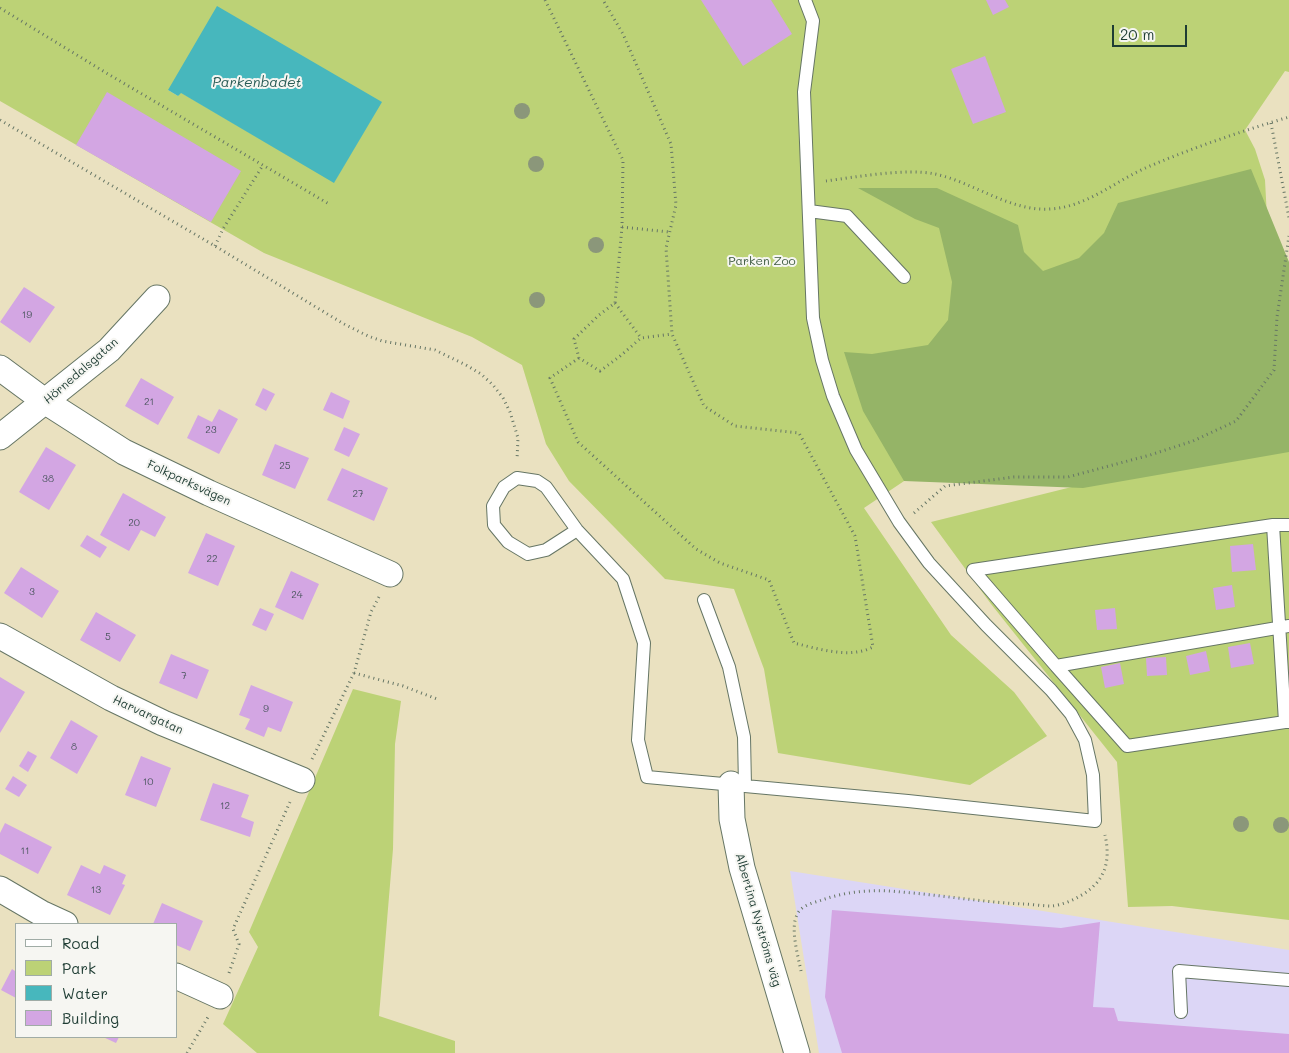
<!DOCTYPE html>
<html>
<head>
<meta charset="utf-8">
<style>
  body { margin:0 }
  #map { position:relative; width:1289px; height:1053px; overflow:hidden; background:#eae1c0; font-family:Mali,sans-serif }
  canvas { display:block }
  .legend { position:absolute; left:15px; top:923px; width:162px; height:115px; box-sizing:border-box; background:#f6f6f2; border:1px solid #a0aca6; margin:0; padding:6px 9px; list-style:none; font-size:15px; color:#1f3d34 }
  .legend li { display:flex; align-items:center; gap:10px; height:25px }
  .legend b { width:25px; border:1px solid #a0aca6 }
  .scale { position:absolute; left:1112px; top:25px; width:75px; height:22px; box-sizing:border-box; border:2px solid #1f3d34; border-top:0; padding-left:6px; font-size:15px; line-height:18px; white-space:nowrap; color:#1f3d34; -webkit-text-stroke:4px #f6f6f2; paint-order:stroke }
</style>
</head>
<body>
<div id="map">
<canvas width="1289" height="1053"></canvas>
<ul class="legend">
<li><b style="height:6px;background:#fff"></b>Road</li>
<li><b style="height:14px;background:#bcd276"></b>Park</li>
<li><b style="height:14px;background:#47b7bd"></b>Water</li>
<li><b style="height:14px;background:#d3a6e3"></b>Building</li>
</ul>
<div class="scale">20 m</div>
</div>
<script>
const context = document.querySelector('canvas').getContext('2d');
context.lineJoin = 'round';
function fill(path, color) { context.fillStyle = color; context.fill(path, 'evenodd'); }
function strokePath(path, color, width, dash) { context.strokeStyle = color; context.lineWidth = width; context.lineCap = dash ? 'butt' : 'round'; context.setLineDash(dash || []); context.stroke(path); }
function drawText(font, color, halo, rows, align = 'center') {
  context.font = font + ' Mali,sans-serif'; context.lineWidth = 4; context.setLineDash([]); context.textBaseline = 'middle'; context.strokeStyle = halo; context.fillStyle = color; for (const [text, x, y, turn = 0] of rows) {
    context.save(); context.translate(x, y); context.rotate((+turn || 0) * Math.PI / 180); context.textAlign = isNaN(turn) ? turn : align; if (halo) context.strokeText(text, 0, 0); context.fillText(text, 0, 0); context.restore();
  }
}
fill(new Path2D(`
  M 790,871 L 1289,950 L 1289,1053 L 819,1053 Z`), '#dcd6f6');
fill(new Path2D(`
  M 0,0 L 1289,0 L 1289,72 L 1285,71 L 1245,130 L 1255,149 L 1265,180 L 1268,236 L 864,508 L 951,635 L 1014,692 L 1047,736 L 970,785 L 778,753 L 764,669 L 734,589 L 665,579 L 569,481 L 546,444 L 522,365 L 472,337 L 264,253 L 0,101 ZM 168,90 L 381,102 L 334,182 L 180,92 L 178,96 Z
  M 1289,348 L 1289,920 L 1172,906 L 1128,907 L 1117,762 L 991,604 L 931,522 L 1148,468 Z
  M 353,689 L 401,701 L 395,744 L 393,849 L 379,1016 L 455,1041 L 455,1053 L 257,1053 L 223,1024 L 258,947 L 249,932 Z`), '#bcd276');
fill(new Path2D(`
  M 1251,169 L 1289,262 L 1289,452 L 1083,488 L 904,481 L 863,411 L 844,352 L 872,354 L 928,345 L 948,320 L 952,282 L 939,228 L 915,219 L 858,188 L 937,188 L 1018,225 L 1024,252 L 1043,271 L 1079,258 L 1104,233 L 1118,203 Z`), '#95b467');
fill(new Path2D(`
  M 217,6 L 382,102 L 334,183 L 181,93 L 178,96 L 168,90 Z`), '#47b7bd');
fill(new Path2D(`
  M 701,0 L 771,0 L 792,34 L 743,66 Z
  M 986,0 L 1005,0 L 1009,7 L 993,15 Z
  M 985,56 L 1006,112 L 973,124 L 951,69 Z
  M 107,92 L 241,171 L 211,222 L 76,145 Z
  M 24,287 L 55,307 L 30,343 L 0,322 Z
  M 141,378 L 174,397 L 158,425 L 125,406 Z
  M 263,388 L 275,394 L 266,411 L 255,405 Z
  M 331,392 L 350,401 L 343,419 L 323,410 Z
  M 219,409 L 238,419 L 219,454 L 187,438 L 198,415 L 212,422 Z
  M 344,427 L 360,434 L 349,457 L 334,450 Z
  M 275,444 L 309,458 L 295,489 L 262,475 Z
  M 46,447 L 76,465 L 49,510 L 19,492 Z
  M 342,468 L 388,488 L 374,521 L 327,500 Z
  M 123,493 L 166,517 L 155,537 L 141,530 L 129,551 L 100,535 Z
  M 206,533 L 235,546 L 218,586 L 188,573 Z
  M 87,535 L 107,547 L 100,558 L 80,546 Z
  M 1253,544 L 1256,570 L 1232,572 L 1230,546 Z
  M 21,567 L 59,591 L 42,618 L 4,593 Z
  M 291,571 L 319,584 L 303,620 L 275,607 Z
  M 1232,585 L 1235,607 L 1216,610 L 1213,588 Z
  M 260,608 L 274,614 L 266,631 L 252,625 Z
  M 1115,608 L 1117,629 L 1097,630 L 1095,610 Z
  M 96,612 L 136,635 L 120,662 L 80,640 Z
  M 1250,643 L 1254,664 L 1231,668 L 1228,647 Z
  M 1206,651 L 1210,671 L 1190,675 L 1186,656 Z
  M 171,654 L 209,670 L 197,699 L 159,683 Z
  M 1166,657 L 1167,675 L 1147,676 L 1146,658 Z
  M 1120,663 L 1124,684 L 1105,688 L 1101,667 Z
  M 0,677 L 25,692 L 0,733 Z
  M 251,685 L 293,702 L 281,732 L 268,727 L 264,737 L 245,729 L 250,719 L 239,715 Z
  M 71,720 L 98,736 L 77,774 L 50,758 Z
  M 28,751 L 37,756 L 28,772 L 19,766 Z
  M 141,756 L 171,768 L 156,807 L 125,795 Z
  M 13,776 L 27,785 L 19,797 L 5,789 Z
  M 213,783 L 249,795 L 241,817 L 254,822 L 250,837 L 200,820 Z
  M 5,823 L 52,847 L 38,874 L 0,854 L 0,833 Z
  M 81,865 L 100,874 L 104,865 L 126,875 L 122,884 L 125,885 L 110,915 L 67,895 Z
  M 162,903 L 203,921 L 190,951 L 176,945 L 176,924 L 153,924 Z
  M 832,910 L 1061,928 L 1100,922 L 1093,1007 L 1114,1008 L 1118,1021 L 1289,1034 L 1289,1053 L 842,1053 L 825,997 Z
  M 12,969 L 15,971 L 16,969 L 16,998 L 1,990 Z
  M 103,1037 L 119,1037 L 116,1043 Z`), '#d3a6e3');
const lane = new Path2D(`
  M 809,211 L 847,216 L 904,277
  M 1273,525 L 1285,722 L 1289,722
  M 1289,525 L 1273,525 L 973,570 L 1056,666 L 1289,626
  M 577,530 L 546,550 L 528,554 L 508,542 L 494,525 L 493,506 L 504,487 L 517,478 L 537,481 L 546,487 L 577,530 L 623,579 L 644,643 L 638,740 L 647,777 L 908,801 L 1095,821 L 1093,775 L 1085,740 L 1071,714 L 1051,690 L 986,625 L 929,563 L 899,522 L 856,450 L 833,396 L 822,360 L 813,318 L 804,92 L 813,21 L 805,0
  M 704,600 L 729,667 L 744,737 L 745,786
  M 1056,666 L 1127,746 L 1285,722
  M 1181,1012 L 1179,971 L 1289,980`);
const street = new Path2D(`
  M 0,368 L 46,402 L 124,452 L 209,493 L 390,574
  M 0,437 L 109,350 L 157,298
  M 0,636 L 111,698 L 163,723 L 302,780
  M 731,784 L 732,819 L 742,868 L 797,1053
  M 0,889 L 41,913 L 65,924
  M 176,976 L 220,996`);
strokePath(lane, '#667665', 14);
strokePath(street, '#667665', 27);
strokePath(new Path2D(`
  M 545,0 L 623,160 L 622,227 L 615,303 L 599,315 L 574,339 L 579,358 L 600,371 L 619,357 L 641,338 L 672,334
  M 0,8 L 108,74 L 329,204
  M 0,120 L 215,246 L 344,324 L 368,336 L 382,341 L 435,350 L 466,365 L 481,374 L 493,385 L 503,398 L 510,412 L 518,438 L 517,460
  M 1271,123 L 1289,218
  M 826,181 C 856,177 906,168 935,174 C 973,182 1011,212 1050,209 C 1088,207 1116,180 1150,166 C 1195,147 1242,131 1289,117
  M 622,227 L 669,232
  M 215,246 L 223,229 L 263,165
  M 615,303 L 641,338
  M 579,358 L 550,378 L 578,442 L 696,549 L 720,563 L 769,580 L 794,643 C 819,649 850,659 873,647 L 855,536 L 799,433 L 735,426 L 704,406 L 672,334 L 666,248 L 676,205 L 671,144 L 623,34 L 603,0
  M 914,513 L 945,486 L 1014,477 L 1068,477 L 1150,455 L 1193,441 L 1236,421 L 1274,370 L 1277,317 L 1289,236
  M 354,673 L 403,686 L 437,699
  M 312,759 L 354,673 L 371,612 L 379,597
  M 801,971 C 798,956 790,928 797,915 C 801,905 813,903 822,900 C 847,891 875,889 901,892 C 941,895 981,902 1022,904 C 1031,904 1042,906 1052,906 C 1061,905 1072,901 1080,896 C 1105,882 1111,862 1105,835
  M 229,973 L 239,944 L 233,929 L 290,802
  M 187,1053 L 208,1017`), '#667665', 3, [1, 4]);
strokePath(lane, '#fff', 12);
strokePath(street, '#fff', 25);
context.fillStyle = '#8b977a';
for (const [x, y] of [
  [522,111],
  [536,164],
  [596,245],
  [537,300],
  [1241,824],
  [1281,825]
]) { context.beginPath(); context.arc(x, y, 8, 0, 2 * Math.PI); context.fill(); }
drawText('10px', '#4c5760', null, [
  ["19",27,315],
  ["21",149,402],
  ["23",211,430],
  ["25",285,466],
  ["38",48,479],
  ["27",358,494],
  ["20",134,523],
  ["22",212,559],
  ["3",32,592],
  ["24",297,595],
  ["5",108,637],
  ["7",184,676],
  ["9",266,709],
  ["8",74,747],
  ["10",148,782],
  ["12",225,806],
  ["11",25,851],
  ["13",96,890]
]);
drawText('12px', '#3e5b41', '#f6f6f2', [
  ["Parken Zoo",762,261]
]);
drawText('12px', '#1f3d34', '#f6f6f2', [
  ["Hörnedalsgatan",81,371,-41],
  ["Folkparksvägen",189,483,25],
  ["Harvargatan",148,715,25],
  ["Albertina Nyströms väg",758,920,74]
]);
drawText('italic 14px', '#295c56', '#f6f6f2', [
  ["Parkenbadet",257,83]
]);
</script>
</body>
</html>
